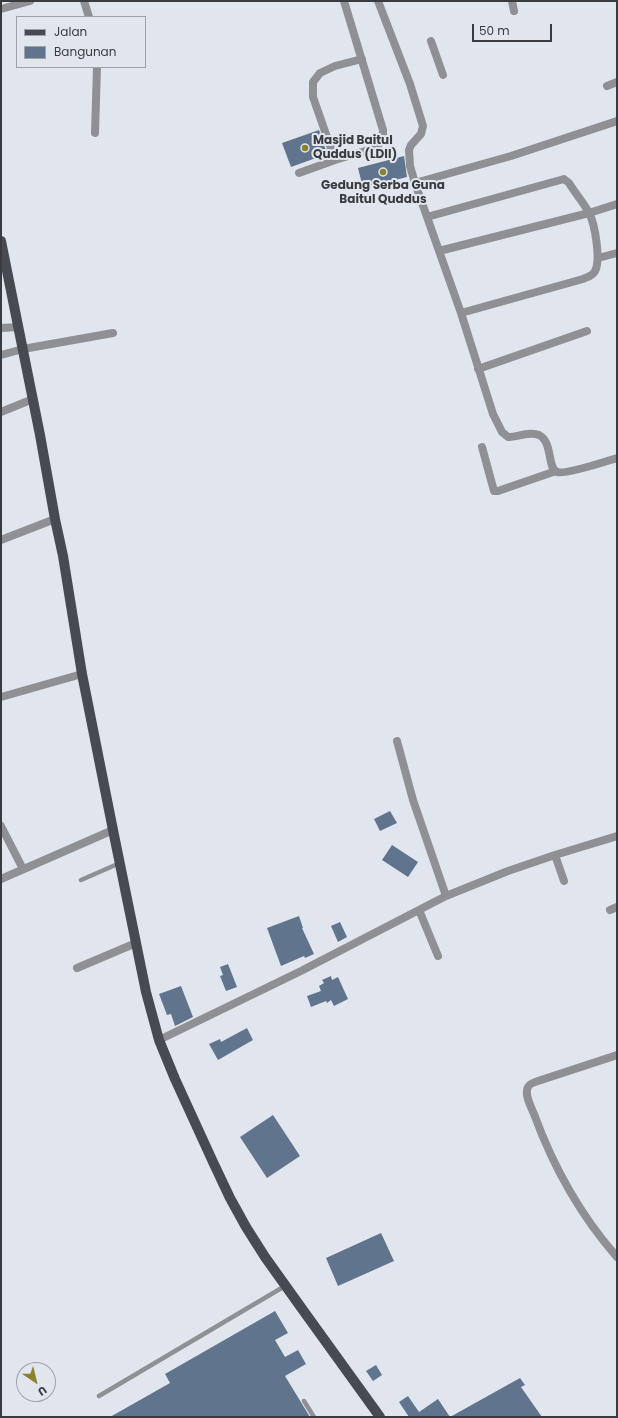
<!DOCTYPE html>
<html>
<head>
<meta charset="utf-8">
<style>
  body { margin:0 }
  #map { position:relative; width:618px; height:1418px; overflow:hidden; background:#e1e6ee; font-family:Poppins,sans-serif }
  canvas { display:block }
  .frame { position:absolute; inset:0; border:2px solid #393b3e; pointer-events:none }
  .legend { position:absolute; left:16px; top:16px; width:130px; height:52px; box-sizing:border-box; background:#e1e6ee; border:1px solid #9ea2a8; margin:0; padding:5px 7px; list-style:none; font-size:12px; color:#393b3e }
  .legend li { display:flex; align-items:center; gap:8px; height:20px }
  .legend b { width:20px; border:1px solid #9ea2a8 }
  .north { position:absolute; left:16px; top:1362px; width:40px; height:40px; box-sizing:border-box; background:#e1e6ee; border:1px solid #9ea2a8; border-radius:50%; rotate:145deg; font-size:11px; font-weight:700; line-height:16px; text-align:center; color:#393b3e }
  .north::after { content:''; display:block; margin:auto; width:14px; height:18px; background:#8a832b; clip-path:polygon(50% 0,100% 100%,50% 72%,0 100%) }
  .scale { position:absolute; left:472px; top:24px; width:80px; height:18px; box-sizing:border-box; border:2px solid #393b3e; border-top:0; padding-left:5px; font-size:12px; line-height:14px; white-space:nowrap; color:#393b3e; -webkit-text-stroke:3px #e1e6ee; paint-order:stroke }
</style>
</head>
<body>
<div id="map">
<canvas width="618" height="1418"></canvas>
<div class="frame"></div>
<ul class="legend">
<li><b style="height:5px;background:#474b51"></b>Jalan</li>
<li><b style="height:11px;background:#61748e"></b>Bangunan</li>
</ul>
<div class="north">U</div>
<div class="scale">50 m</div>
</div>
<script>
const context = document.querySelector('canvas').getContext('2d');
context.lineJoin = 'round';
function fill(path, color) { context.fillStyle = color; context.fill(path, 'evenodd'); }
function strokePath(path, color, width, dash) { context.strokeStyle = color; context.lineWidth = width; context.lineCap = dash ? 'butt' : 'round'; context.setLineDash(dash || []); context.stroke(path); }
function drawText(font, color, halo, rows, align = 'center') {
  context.font = font + ' Poppins,sans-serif'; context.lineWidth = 4; context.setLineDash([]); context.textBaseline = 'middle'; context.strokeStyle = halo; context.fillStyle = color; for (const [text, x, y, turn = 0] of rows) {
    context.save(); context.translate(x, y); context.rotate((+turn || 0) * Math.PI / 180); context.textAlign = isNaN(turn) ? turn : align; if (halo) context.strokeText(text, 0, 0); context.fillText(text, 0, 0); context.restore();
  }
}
fill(new Path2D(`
  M 319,130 L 327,154 L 291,167 L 282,143 Z
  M 404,156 L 407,177 L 363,188 L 358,168 Z
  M 390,811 L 397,823 L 380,831 L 374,819 Z
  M 392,845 L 418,862 L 408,877 L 382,860 Z
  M 299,916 L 303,928 L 302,928 L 314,954 L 305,958 L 304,956 L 281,966 L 267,928 Z
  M 340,922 L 347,937 L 338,942 L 331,926 Z
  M 228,964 L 237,987 L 226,991 L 220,976 L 223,975 L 220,967 Z
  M 331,976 L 332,980 L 338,977 L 348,999 L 334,1006 L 331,1000 L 327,1003 L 326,1001 L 311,1007 L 307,996 L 321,991 L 319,986 L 324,983 L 322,980 Z
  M 181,986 L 193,1017 L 175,1026 L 171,1014 L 167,1015 L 159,994 Z
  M 247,1028 L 253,1040 L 218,1060 L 209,1044 L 220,1039 L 221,1042 Z
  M 273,1115 L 300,1156 L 267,1178 L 240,1137 Z
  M 381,1233 L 394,1261 L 338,1286 L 326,1258 Z
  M 275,1311 L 288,1333 L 275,1340 L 285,1357 L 298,1350 L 306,1364 L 285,1376 L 310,1417 L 110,1417 L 170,1383 L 165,1374 Z
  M 376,1365 L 382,1375 L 373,1381 L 366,1371 Z
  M 520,1378 L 525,1385 L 521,1387 L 542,1417 L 409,1417 L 399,1402 L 408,1396 L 419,1412 L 438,1399 L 450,1417 Z`), '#61748e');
strokePath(new Path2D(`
  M 81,880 L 120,863
  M 99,1396 L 285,1286
  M 304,1401 L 314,1417`), '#8e9093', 4.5);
strokePath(new Path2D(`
  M 84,1 L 89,17
  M 378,1 L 410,84 L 423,126 L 421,134 L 411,145 L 409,150 L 410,166 L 415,183 L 461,313 L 493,414 L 502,432 L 508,437 C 518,437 530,431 539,435 C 553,442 547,468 557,472 C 565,475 607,461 617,458
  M 512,1 L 514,11
  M 1,9 L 30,1
  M 431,41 L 443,75
  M 607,86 L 617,82
  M 95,133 L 97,67
  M 335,160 L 313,97 L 313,82 L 320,73 L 335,66 L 362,59
  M 299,173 L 335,160 L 372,149 L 378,145 L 383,139 L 383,130 L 344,1
  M 415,183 L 511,156 L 617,121
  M 427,217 L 564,179 L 569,183 C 575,193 584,203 589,213 C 595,224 601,260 595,271 C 593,276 587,277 583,279 L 461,313
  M 439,251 L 589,213 L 617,204
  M 598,258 L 617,253
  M 1,328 L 19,327
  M 1,355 L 23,349 L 113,333
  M 478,369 L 587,331
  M 1,412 L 33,399
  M 482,447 L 494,491 L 498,491 L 556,471
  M 1,540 L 55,519
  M 1,697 L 82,674
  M 397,741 L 413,800 L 446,896
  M 1,826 L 23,869
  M 555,855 L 564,881
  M 1,879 L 113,830
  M 419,910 L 438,956
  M 610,910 L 617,907
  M 77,968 L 136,943
  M 159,1040 L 301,971 L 446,896 L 508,871 L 555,855 L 617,836
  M 617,1055 L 538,1081 C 535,1082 529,1084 528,1087 C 524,1094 531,1107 534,1114 C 553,1166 580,1215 617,1257`), '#8e9093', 8);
strokePath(new Path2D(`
  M 1,241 L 40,435 L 55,519 L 63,556 L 82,674 L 113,830 L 146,992 L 159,1040 L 175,1079 L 213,1162 L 230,1198 L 246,1227 L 265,1257 L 300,1306 L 380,1417`), '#474b51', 10);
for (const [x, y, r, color] of [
  [305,148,4,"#8a832b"],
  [383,172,4,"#8a832b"]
]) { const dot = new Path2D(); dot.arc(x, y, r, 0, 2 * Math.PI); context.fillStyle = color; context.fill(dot); strokePath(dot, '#e1e6ee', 1.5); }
drawText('bold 12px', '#393b3e', '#e1e6ee', [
  ["Masjid Baitul",313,141],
  ["Quddus (LDII)",313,155],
  ["Gedung Serba Guna",383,186,"center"],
  ["Baitul Quddus",383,200,"center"]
], 'left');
</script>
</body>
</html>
